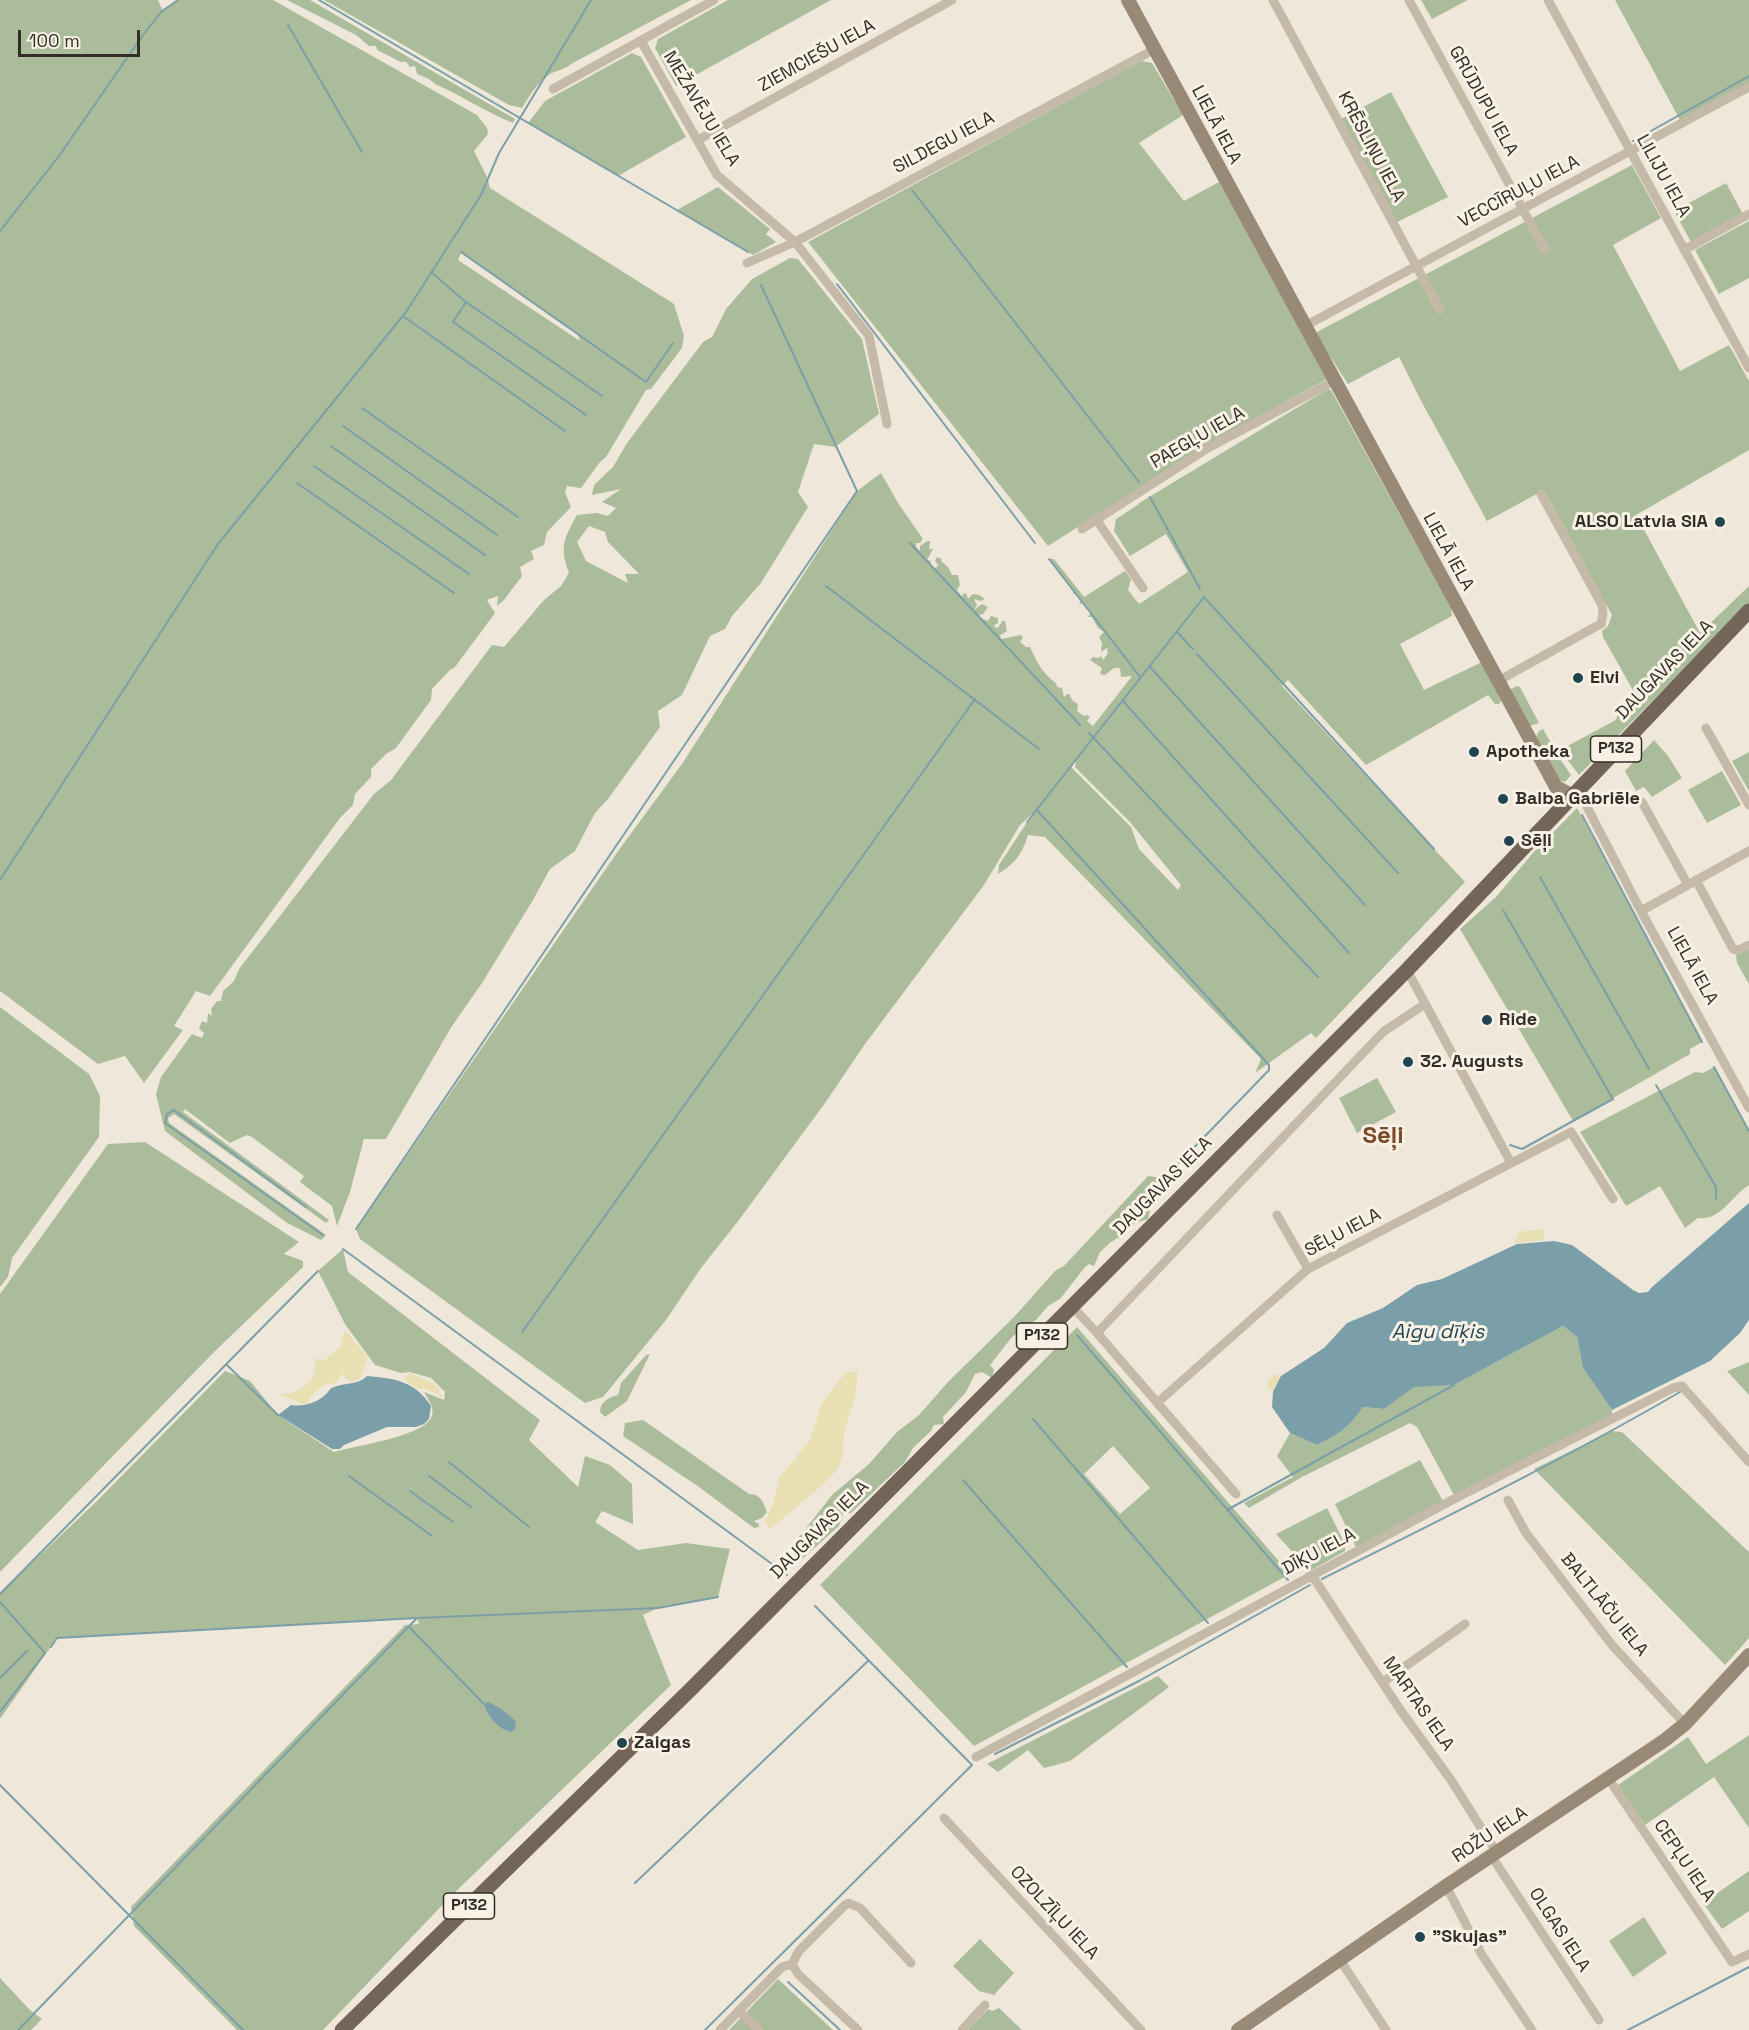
<!DOCTYPE html>
<html>
<head>
<meta charset="utf-8">
<style>
  body { margin:0 }
  #map { position:relative; width:1749px; height:2030px; overflow:hidden; background:#efe8da; font-family:"Space Grotesk",sans-serif }
  canvas { display:block }
  .scale { position:absolute; left:18px; top:30px; width:122px; height:27px; box-sizing:border-box; border:3px solid #332c27; border-top:0; padding-left:8px; font-size:18px; line-height:21px; white-space:nowrap; color:#332c27; -webkit-text-stroke:4px #f7f2e5; paint-order:stroke }
</style>
</head>
<body>
<div id="map">
<canvas width="1749" height="2030"></canvas>
<div class="scale">100 m</div>
</div>
<script>
const context = document.querySelector('canvas').getContext('2d');
context.lineJoin = 'round';
function fill(path, color) { context.fillStyle = color; context.fill(path, 'evenodd'); }
function strokePath(path, color, width, dash) { context.strokeStyle = color; context.lineWidth = width; context.lineCap = dash ? 'butt' : 'round'; context.setLineDash(dash || []); context.stroke(path); }
function drawText(font, color, halo, rows, align = 'center') {
  context.font = font + ' "Space Grotesk",sans-serif'; context.lineWidth = 6; context.setLineDash([]); context.textBaseline = 'middle'; context.strokeStyle = halo; context.fillStyle = color; for (const [text, x, y, turn = 0] of rows) {
    context.save(); context.translate(x, y); context.rotate((+turn || 0) * Math.PI / 180); context.textAlign = isNaN(turn) ? turn : align; if (halo) context.strokeText(text, 0, 0); context.fillText(text, 0, 0); context.restore();
  }
}
fill(new Path2D(`
  M 0,0 L 158,0 L 163,11 L 178,0 L 273,0 L 477,115 L 487,128 L 488,134 L 474,151 L 487,177 L 490,188 L 674,304 L 684,336 L 682,348 L 651,389 L 646,390 L 606,457 L 600,462 L 581,488 L 567,486 L 565,492 L 571,507 L 547,532 L 544,545 L 531,551 L 534,559 L 520,567 L 522,576 L 504,600 L 497,606 L 498,596 L 487,600 L 495,613 L 455,667 L 450,670 L 432,689 L 431,700 L 396,748 L 386,754 L 371,769 L 371,777 L 355,794 L 353,805 L 340,818 L 210,996 L 196,991 L 174,1026 L 183,1030 L 144,1083 L 125,1056 L 98,1064 L 0,991 ZM 461,253 L 578,335 L 580,341 L 458,260 Z
  M 287,0 L 310,0 L 515,119 L 513,123 C 486,112 462,96 435,84 L 429,79 L 417,74 L 415,66 L 410,67 L 406,62 L 401,62 L 377,50 L 376,46 L 369,46 L 356,35 Z
  M 324,0 L 691,0 L 571,64 C 565,70 557,70 550,74 C 537,83 530,95 522,108 L 509,105 Z
  M 728,0 L 831,0 L 676,86 L 655,48 L 658,39 Z
  M 1421,0 L 1468,0 L 1432,19 Z
  M 1615,0 L 1749,0 L 1749,83 L 1680,120 Z
  M 632,53 L 641,57 L 686,137 L 618,176 L 528,123 L 545,101 Z
  M 1141,61 L 1152,63 L 1183,115 L 1139,143 L 1184,201 L 1219,182 L 1327,379 L 1212,442 L 1048,546 L 808,242 Z
  M 1391,92 L 1448,197 L 1397,222 L 1341,119 Z
  M 1632,165 L 1661,218 L 1613,245 L 1680,371 L 1729,345 L 1749,381 L 1749,450 L 1636,515 L 1700,633 L 1749,586 L 1749,603 L 1579,775 L 1560,750 L 1616,720 L 1618,713 L 1639,701 L 1603,637 L 1602,631 L 1608,626 L 1612,615 L 1544,490 L 1487,521 L 1420,399 L 1399,357 L 1348,384 L 1315,333 Z
  M 1726,183 L 1743,214 L 1691,242 L 1674,211 Z
  M 718,187 L 770,229 L 766,234 L 776,242 L 753,255 L 677,210 Z
  M 1749,221 L 1749,278 L 1719,294 L 1695,250 Z
  M 790,258 L 798,259 L 862,339 L 879,414 L 835,447 L 814,444 L 798,492 L 808,507 L 761,583 L 732,616 L 725,629 L 710,636 L 682,695 L 658,711 L 660,727 L 608,799 L 595,813 L 575,851 L 550,869 L 533,900 L 482,983 L 452,1026 L 386,1139 L 364,1139 L 350,1192 L 337,1226 L 332,1206 L 300,1182 L 304,1176 L 252,1137 L 247,1135 L 230,1143 L 185,1109 L 183,1112 L 329,1220 L 326,1223 L 174,1114 L 168,1118 L 169,1123 L 326,1235 L 321,1240 L 287,1223 L 165,1131 L 156,1094 L 161,1077 L 192,1034 L 202,1038 L 204,1033 L 199,1029 L 202,1021 L 207,1023 L 208,1013 L 212,1016 L 211,1009 L 217,1001 L 221,1001 L 223,991 L 234,981 L 239,969 L 374,794 L 391,780 L 492,645 L 504,647 L 544,600 L 561,586 L 569,573 C 559,546 564,539 577,515 L 597,513 L 608,516 L 616,508 L 602,502 L 621,489 L 592,495 L 594,485 L 613,467 L 627,443 L 703,342 L 712,337 L 726,309 L 752,279 ZM 589,526 L 605,532 L 608,542 L 639,574 L 625,574 L 628,583 L 586,561 L 577,542 Z
  M 1328,389 L 1331,390 L 1451,608 L 1452,616 L 1400,644 L 1424,690 L 1482,662 L 1501,701 L 1499,704 L 1495,704 L 1488,695 L 1366,765 L 1288,680 L 1282,686 L 1465,882 L 1316,1038 L 1311,1033 L 1255,1073 L 1261,1059 L 1045,837 L 1028,835 C 1022,854 1015,864 998,874 L 999,865 L 1033,813 L 1020,825 L 984,885 L 865,1044 L 825,1103 L 739,1220 L 701,1268 L 666,1320 L 603,1397 L 585,1403 L 360,1239 L 356,1229 L 621,847 L 682,764 L 857,491 L 881,473 L 898,503 L 923,539 L 920,543 L 916,543 L 916,547 L 920,551 L 920,546 L 927,541 L 930,541 L 929,549 L 933,549 L 927,560 L 931,561 L 931,566 L 936,568 L 938,565 L 935,561 L 937,557 L 942,559 L 941,561 L 948,567 L 952,575 L 958,575 L 960,585 L 957,590 L 962,597 L 963,594 L 966,593 L 968,599 L 973,594 L 979,595 L 985,599 L 981,601 L 974,599 L 977,605 L 974,610 L 982,604 L 988,607 L 983,614 L 979,615 L 981,618 L 988,621 L 991,616 L 998,618 L 998,623 L 993,626 L 998,628 L 1002,621 L 1005,621 L 1007,631 L 1000,635 L 1001,639 L 1021,635 L 1023,638 L 1020,642 L 1026,647 L 1030,647 C 1037,662 1042,673 1056,683 L 1057,687 L 1062,688 L 1064,697 L 1067,694 L 1069,694 L 1073,701 L 1078,704 L 1077,711 L 1084,716 L 1087,715 L 1090,717 L 1087,721 L 1093,726 L 1132,676 L 1121,677 L 1120,668 L 1114,668 L 1105,675 L 1100,674 L 1102,668 L 1090,660 L 1093,657 L 1098,658 L 1101,656 L 1103,660 L 1108,653 L 1107,648 L 1101,652 L 1102,643 L 1099,637 L 1104,632 L 1098,628 L 1092,617 L 1088,617 L 1091,612 L 1084,603 L 1079,604 L 1081,600 L 1077,594 L 1073,594 L 1074,590 L 1049,559 L 1054,559 L 1084,597 L 1125,571 L 1131,579 L 1128,590 L 1139,604 L 1188,572 L 1166,534 L 1130,556 L 1114,531 L 1116,519 L 1139,504 L 1139,503 ZM 1076,761 L 1075,767 L 1130,822 L 1181,885 L 1178,890 L 1139,849 L 1131,827 L 1071,767 Z
  M 1517,686 L 1520,687 L 1539,723 L 1530,726 L 1509,690 Z
  M 1543,729 L 1555,750 L 1550,752 L 1552,757 L 1558,756 L 1571,775 L 1565,782 L 1558,780 L 1536,739 L 1538,732 Z
  M 1654,740 L 1668,756 L 1682,778 L 1652,797 L 1644,787 L 1636,791 L 1625,771 Z
  M 1749,752 L 1749,791 L 1732,761 Z
  M 1722,771 L 1741,805 L 1707,823 L 1688,790 Z
  M 1577,808 L 1702,1042 L 1690,1049 L 1690,1054 L 1573,1121 L 1460,929 L 1496,897 L 1532,854 Z
  M 1749,948 L 1749,984 L 1737,963 L 1736,955 Z
  M 0,1007 L 89,1074 L 100,1096 L 99,1137 L 12,1258 L 8,1277 L 0,1287 Z
  M 1714,1067 L 1749,1131 L 1749,1185 C 1732,1195 1721,1221 1698,1218 L 1685,1228 L 1660,1186 L 1626,1206 L 1580,1132 L 1695,1072 L 1703,1073 Z
  M 1377,1078 L 1396,1112 L 1357,1133 L 1339,1098 Z
  M 145,1142 L 299,1242 L 284,1254 L 303,1261 L 303,1267 L 215,1351 L 0,1572 L 0,1294 L 108,1144 Z
  M 1148,1176 L 1163,1178 C 1165,1187 1157,1193 1150,1199 L 1152,1204 L 1148,1219 L 1135,1223 L 1121,1236 L 1111,1242 L 1100,1252 L 1094,1266 L 1089,1264 L 1085,1267 L 1060,1299 L 1048,1306 L 1036,1320 L 1012,1337 L 990,1365 L 994,1370 L 992,1378 L 982,1372 L 975,1374 L 966,1392 L 943,1417 L 944,1424 L 934,1425 L 931,1431 L 913,1448 L 905,1462 L 851,1513 L 843,1514 L 839,1526 L 800,1561 L 794,1556 L 791,1549 L 796,1541 L 833,1494 L 869,1464 L 897,1432 L 919,1415 L 948,1382 L 1014,1317 L 1055,1271 L 1064,1266 Z
  M 343,1249 L 348,1272 L 540,1420 L 529,1440 L 578,1487 L 585,1456 L 610,1465 L 632,1484 L 633,1524 L 602,1511 L 595,1522 L 638,1550 L 686,1543 L 730,1549 L 718,1597 L 658,1608 L 643,1615 L 671,1685 L 452,1895 L 323,2030 L 237,2030 L 134,1926 L 131,1907 L 405,1625 L 419,1624 L 417,1618 L 57,1638 L 0,1719 L 0,1593 L 97,1501 L 225,1371 L 250,1381 L 278,1415 L 334,1452 C 354,1446 421,1437 431,1418 C 436,1409 428,1399 424,1392 L 444,1400 L 445,1392 L 431,1378 L 410,1372 L 401,1373 L 375,1365 L 345,1324 L 318,1271 Z
  M 1563,1326 L 1577,1337 L 1583,1368 L 1612,1410 L 1612,1416 L 1454,1495 L 1417,1427 L 1410,1423 L 1302,1477 L 1249,1508 L 1244,1503 L 1293,1477 L 1277,1456 L 1290,1433 L 1317,1445 C 1339,1434 1349,1428 1363,1407 L 1384,1409 L 1414,1386 L 1454,1385 Z
  M 1077,1327 L 1290,1574 L 974,1746 L 820,1585 ZM 1113,1446 L 1150,1488 L 1120,1514 L 1084,1474 Z
  M 650,1354 L 627,1401 L 605,1417 L 600,1412 C 600,1402 609,1397 618,1395 L 621,1383 L 646,1355 Z
  M 1749,1362 L 1749,1395 L 1727,1371 Z
  M 643,1420 L 749,1494 C 760,1493 764,1503 767,1512 L 762,1518 L 754,1521 L 759,1524 L 759,1527 L 754,1528 L 699,1487 L 623,1436 L 625,1423 Z
  M 1612,1431 L 1622,1432 L 1749,1552 L 1749,1638 L 1725,1665 L 1534,1469 Z
  M 1420,1460 L 1443,1501 L 1356,1547 L 1335,1504 Z
  M 1327,1508 L 1345,1544 L 1345,1551 L 1310,1571 L 1276,1534 Z
  M 1158,1676 L 1169,1687 L 1070,1761 L 1044,1768 L 1028,1750 L 998,1772 L 987,1764 Z
  M 1749,1735 L 1749,1828 L 1714,1777 L 1645,1825 L 1618,1785 L 1688,1737 L 1706,1764 Z
  M 1749,1871 L 1749,1911 L 1722,1929 L 1703,1903 Z
  M 1644,1917 L 1667,1953 L 1633,1977 L 1609,1941 Z
  M 980,1939 L 1014,1973 L 994,1995 L 979,1991 L 953,1966 Z
  M 0,1978 L 30,2010 L 42,2019 L 31,2030 L 0,2030 Z
  M 778,1979 L 833,2030 L 729,2030 Z
  M 999,2008 L 1022,2030 L 968,2030 L 988,2009 L 992,2011 Z`), '#abbc9b');
fill(new Path2D(`
  M 1544,1229 L 1544,1240 L 1514,1243 L 1519,1232 Z
  M 345,1330 L 368,1357 L 360,1379 L 349,1382 L 342,1374 L 336,1383 C 321,1383 313,1392 306,1405 L 278,1394 C 292,1395 309,1388 314,1373 C 316,1369 315,1362 315,1358 L 324,1361 L 341,1346 Z
  M 857,1371 C 859,1392 850,1410 845,1430 C 842,1441 845,1455 839,1466 C 831,1481 785,1516 770,1529 L 765,1522 L 773,1504 L 779,1478 L 810,1440 L 822,1403 L 845,1373 Z
  M 410,1373 C 423,1380 438,1380 442,1397 L 425,1389 L 418,1389 L 403,1379 Z
  M 1277,1374 L 1281,1376 L 1273,1392 L 1268,1389 L 1268,1379 Z`), '#e8dfb2');
fill(new Path2D(`
  M 1749,1203 L 1749,1320 L 1740,1333 L 1710,1361 L 1612,1410 L 1583,1368 L 1577,1337 L 1563,1326 L 1454,1385 L 1414,1387 L 1384,1409 L 1363,1407 C 1349,1428 1339,1434 1317,1445 L 1290,1433 L 1272,1407 L 1273,1392 L 1281,1376 L 1324,1348 L 1347,1323 L 1383,1308 L 1417,1285 L 1442,1279 L 1517,1244 L 1554,1241 L 1572,1245 L 1633,1290 L 1639,1293 L 1648,1292 L 1652,1287 Z
  M 367,1376 C 395,1378 416,1382 431,1406 L 429,1419 L 424,1424 L 416,1427 L 387,1427 L 344,1445 L 340,1449 L 332,1449 L 278,1415 L 291,1405 C 303,1407 317,1403 326,1394 C 330,1391 328,1390 332,1388 C 344,1382 357,1386 367,1376 Z
  M 488,1702 C 498,1706 509,1714 516,1722 L 515,1729 L 511,1732 C 498,1729 488,1717 484,1704 Z`), '#7b9fa9');
strokePath(new Path2D(`
  M 319,0 L 748,252
  M 288,25 L 362,152
  M 1633,141 L 1749,76
  M 912,190 L 1139,482
  M 0,231 L 59,156 L 143,35 L 162,11 L 178,0
  M 461,252 L 646,382 L 673,343
  M 431,272 L 466,302 L 602,396
  M 837,284 L 1035,543
  M 466,302 L 453,322 L 586,415
  M 403,316 L 565,431
  M 362,408 L 518,517
  M 343,426 L 497,535
  M 331,446 L 485,555
  M 314,466 L 469,574
  M 297,483 L 454,593
  M 1150,497 L 1200,589
  M 910,543 L 1080,725
  M 1049,559 L 1141,678
  M 826,586 L 1039,749
  M 1177,632 L 1193,649
  M 1197,654 L 1398,873
  M 1150,667 L 1365,905
  M 1123,701 L 1349,953
  M 1089,733 L 1318,977
  M 1037,810 L 1269,1065 L 1269,1070 L 1179,1163
  M 1582,815 L 1702,1042
  M 1027,822 L 1204,597 L 1434,849
  M 1540,877 L 1649,1069
  M 0,880 L 218,544 L 406,312 L 481,195 L 499,153 L 591,0
  M 1503,910 L 1613,1099 L 1522,1149 L 1510,1145
  M 1714,1067 L 1749,1131
  M 1656,1085 L 1716,1187 L 1716,1199
  M 306,1207 L 174,1110 L 167,1114 L 165,1123 L 323,1235
  M 356,1229 L 857,491 L 761,285
  M 343,1249 L 787,1575
  M 522,1332 L 975,699
  M 1077,1335 L 1288,1580
  M 227,1365 L 278,1415
  M 1033,1419 L 1208,1623
  M 449,1462 L 529,1527
  M 349,1476 L 432,1536
  M 429,1476 L 471,1507
  M 963,1480 L 1127,1667
  M 410,1491 L 453,1522
  M 1227,1510 L 1454,1385
  M 1322,1579 C 1442,1519 1563,1460 1680,1392
  M 0,1594 L 318,1271
  M 0,1602 L 45,1653 L 0,1712
  M 409,1627 L 484,1704
  M 51,1647 L 57,1638 L 417,1618 L 658,1608 L 718,1597
  M 0,1678 L 27,1651
  M 995,1754 L 1139,1681 L 1310,1585
  M 0,1785 L 243,2030
  M 635,1883 L 868,1661
  M 788,1982 L 840,2030
  M 18,2030 L 417,1618
  M 705,2030 L 972,1765 L 815,1606
  M 1628,2030 L 1749,1967`), '#7b9fa9', 2);
strokePath(new Path2D(`
  M 1273,0 L 1440,310
  M 1409,0 L 1545,250
  M 1548,0 L 1749,368
  M 641,41 L 717,175 L 795,242 L 869,336 L 887,424
  M 553,89 L 714,0
  M 698,140 L 952,0
  M 1684,250 L 1749,214
  M 747,263 L 795,242 L 1155,49
  M 1305,326 L 1749,87
  M 1096,519 L 1143,588
  M 1082,529 L 1208,448 L 1334,381
  M 1498,681 L 1595,627 L 1601,624 L 1603,614 L 1602,605 L 1541,494
  M 1706,728 L 1749,805
  M 1571,795 L 1585,803 L 1641,911 L 1749,1108
  M 1642,802 L 1688,885
  M 1696,880 L 1733,949 L 1738,950 L 1749,945
  M 1641,911 L 1749,851
  M 1407,970 L 1511,1163
  M 1277,1215 L 1308,1269
  M 1072,1306 L 1097,1333 L 1236,1494
  M 1097,1333 L 1383,1032 L 1425,1004
  M 1157,1403 L 1308,1269 L 1571,1132 L 1613,1199
  M 1508,1500 L 1526,1533 L 1612,1645 L 1685,1724
  M 1309,1576 L 1315,1580 L 1401,1711 L 1451,1780 L 1497,1853
  M 1383,1682 L 1465,1624
  M 976,1757 L 1452,1500 L 1673,1388 L 1682,1386 L 1749,1462
  M 1608,1778 L 1732,1962 L 1749,1954
  M 944,1818 L 1141,2030
  M 1492,1857 L 1599,2020
  M 1446,1886 L 1482,1955 L 1532,2030
  M 1340,1960 L 1386,2030
  M 792,1964 L 798,1974 L 858,2030
  M 739,2011 L 759,2030
  M 720,2030 L 782,1967 L 792,1964 L 799,1951 L 845,1905 L 849,1903 L 860,1908 L 911,1963
  M 962,2030 L 985,2005`), '#c5baa7', 9);
strokePath(new Path2D(`
  M 1128,0 L 1556,787 L 1571,795
  M 1238,2030 L 1446,1886 L 1665,1740 L 1685,1724 L 1749,1655`), '#998a78', 14);
strokePath(new Path2D(`
  M 342,2030 L 691,1689 L 1407,970 L 1749,611`), '#736659', 15);
for (const [x, y, r, color] of [
  [1720,522,6,"#204550"],
  [1578,678,6,"#204550"],
  [1474,752,6,"#204550"],
  [1503,799,6,"#204550"],
  [1509,841,6,"#204550"],
  [1487,1020,6,"#204550"],
  [1408,1062,6,"#204550"],
  [622,1743,6,"#204550"],
  [1420,1937,6,"#204550"]
]) { const dot = new Path2D(); dot.arc(x, y, r, 0, 2 * Math.PI); context.fillStyle = color; context.fill(dot); strokePath(dot, '#f7f2e5', 2); }
for (const [x, y, w] of [
  [1616,749,51],
  [1042,1336,51],
  [469,1906,51]
]) { const box = new Path2D(); box.roundRect(x - w / 2, y - 13, w, 26, 4.5); context.fillStyle = '#f7f2e5'; context.fill(box); strokePath(box, '#332c27', 1.5); }
drawText('bold 16px', '#332c27', null, [
  ["P132",1616,749],
  ["P132",1042,1336],
  ["P132",469,1906]
]);
drawText('18px', '#332c27', '#f7f2e5', [
  ["ZIEMCIEŠU IELA",817,56,-29],
  ["GRŪDUPU IELA",1483,101,61],
  ["MEŽAVĒJU IELA",701,109,59],
  ["LIELĀ IELA",1216,125,62],
  ["SILDEGU IELA",944,143,-28],
  ["KRĒSLIŅU IELA",1371,147,62],
  ["LILIJU IELA",1663,176,61],
  ["VECCĪRUĻU IELA",1519,192,-28],
  ["PAEGĻU IELA",1198,438,-30],
  ["LIELĀ IELA",1448,552,61],
  ["DAUGAVAS IELA",1665,670,-46],
  ["LIELĀ IELA",1692,966,61],
  ["DAUGAVAS IELA",1163,1186,-45],
  ["SĒĻU IELA",1343,1233,-28],
  ["DAUGAVAS IELA",820,1530,-45],
  ["DĪĶU IELA",1319,1552,-28],
  ["BALTLĀČU IELA",1604,1605,51],
  ["MARTAS IELA",1418,1704,55],
  ["ROŽU IELA",1490,1835,-34],
  ["CEPĻU IELA",1684,1861,56],
  ["OZOLZĪĻU IELA",1054,1913,47],
  ["OLGAS IELA",1559,1930,57]
]);
drawText('bold 18px', '#332c27', '#f7f2e5', [
  ["ALSO Latvia SIA",1708,522,"right"],
  ["Elvi",1590,678],
  ["Apotheka",1486,752],
  ["Baiba Gabriēle",1515,799],
  ["Sēļi",1521,841],
  ["Ride",1499,1020],
  ["32. Augusts",1420,1062],
  ["Zaigas",634,1743],
  ["\"Skujas\"",1432,1937]
], 'left');
drawText('italic 20px', '#204550', '#f7f2e5', [
  ["Aigu dīķis",1438,1333]
]);
drawText('bold 24px', '#7a4927', '#f7f2e5', [
  ["Sēļi",1383,1136]
]);
</script>
</body>
</html>
